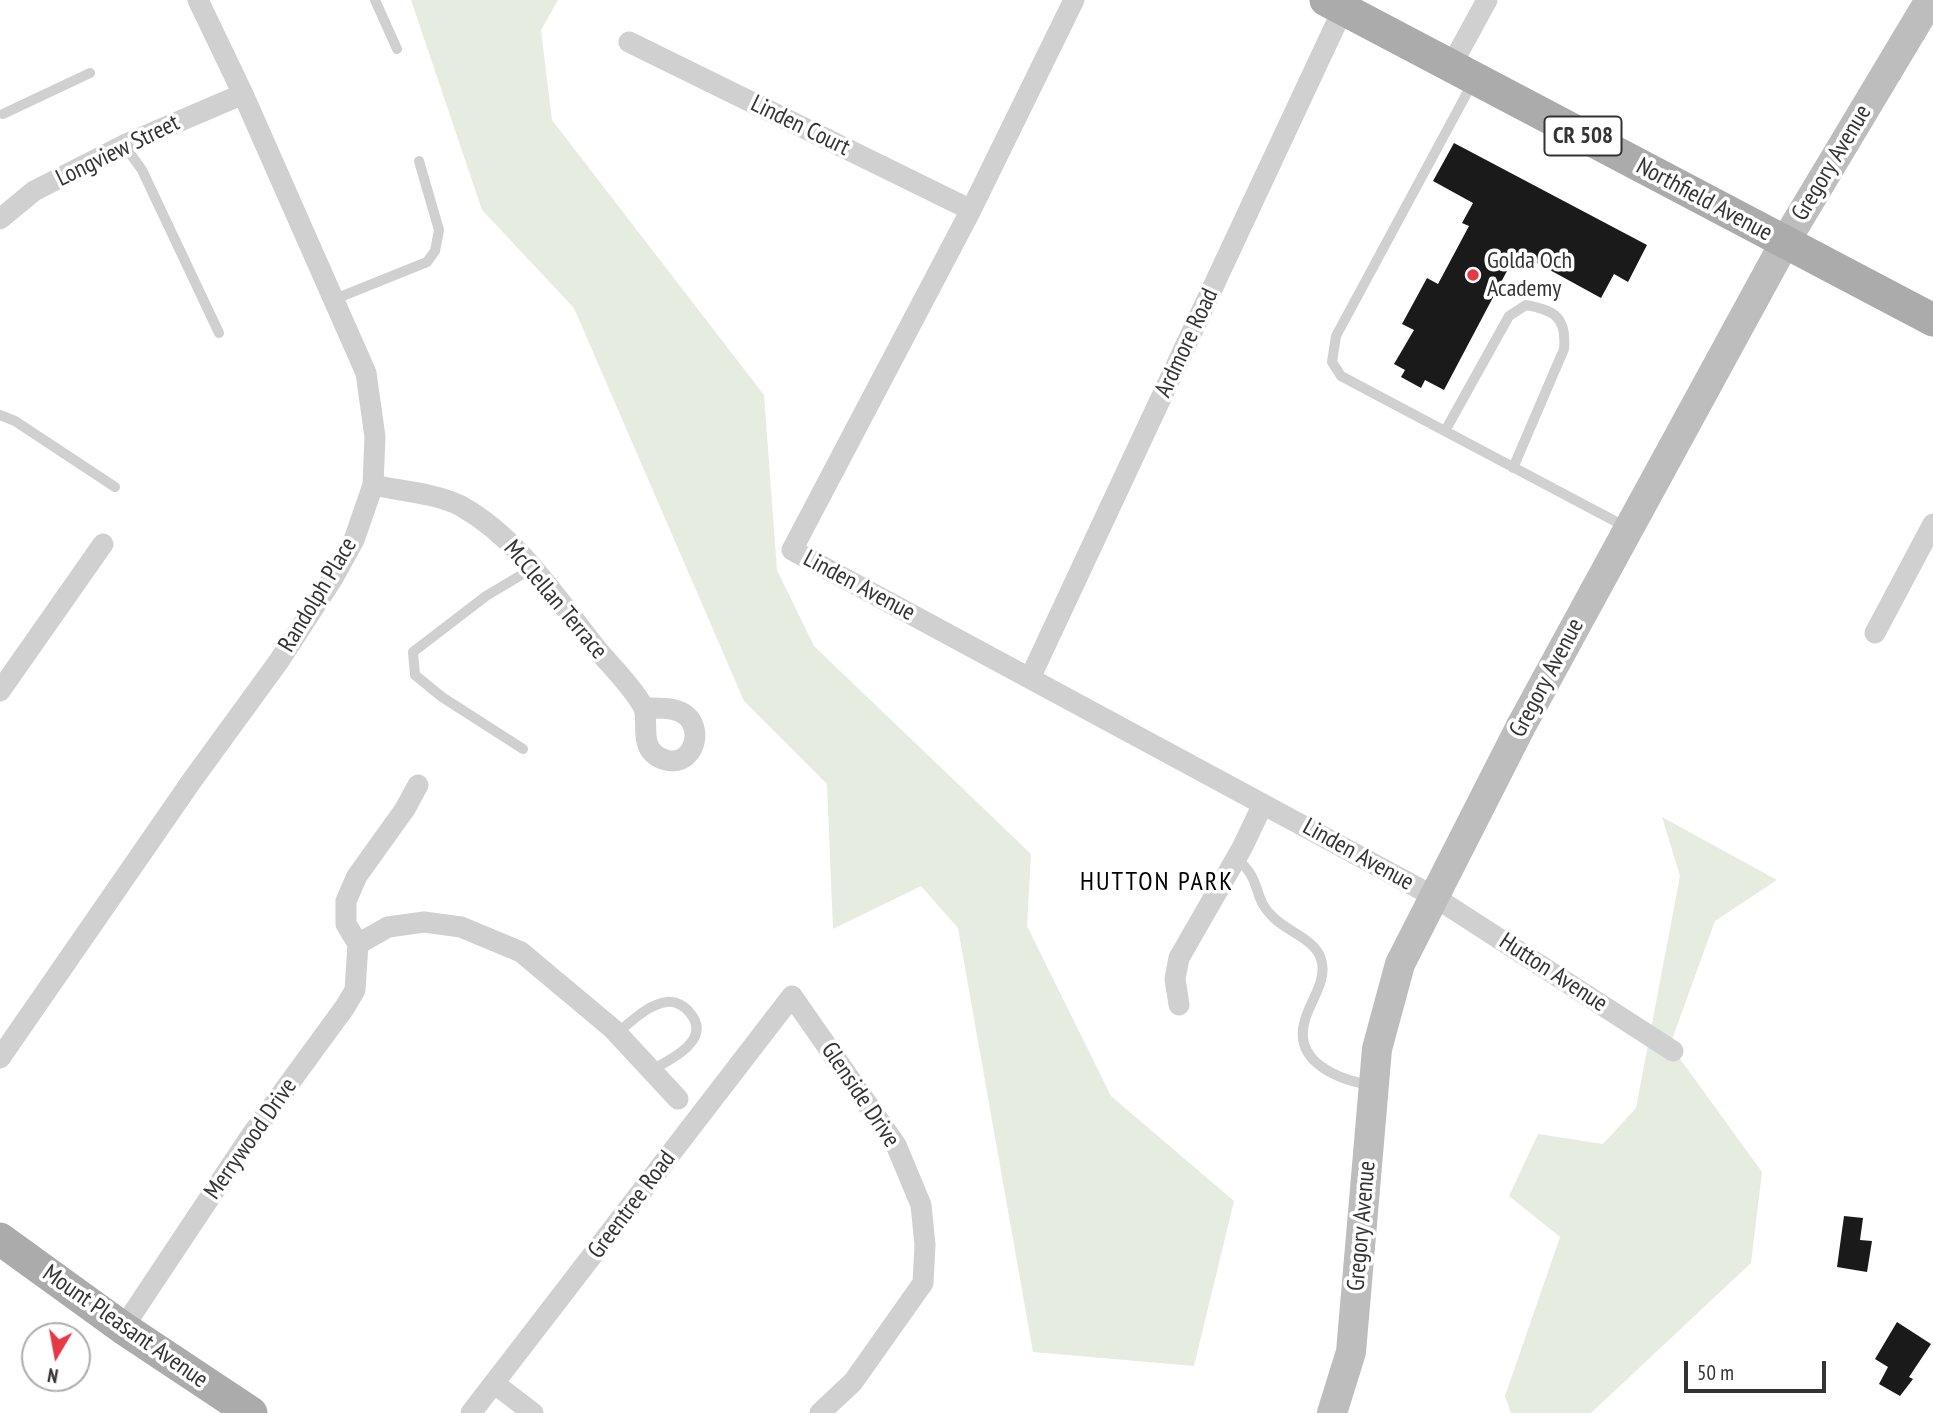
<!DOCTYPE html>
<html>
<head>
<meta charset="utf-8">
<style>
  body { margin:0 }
  #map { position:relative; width:1933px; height:1413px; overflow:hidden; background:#fff; font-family:"PT Sans Narrow",sans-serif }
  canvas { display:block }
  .north { position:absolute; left:21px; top:1322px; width:70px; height:70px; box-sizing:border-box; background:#fff; border:2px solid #adadad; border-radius:50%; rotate:190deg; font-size:19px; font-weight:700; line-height:28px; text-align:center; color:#333 }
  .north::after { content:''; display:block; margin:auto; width:24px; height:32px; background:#e63946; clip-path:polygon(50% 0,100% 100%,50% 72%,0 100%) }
  .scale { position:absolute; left:1684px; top:1361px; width:142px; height:32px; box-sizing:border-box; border:4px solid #333; border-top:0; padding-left:9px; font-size:21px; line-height:24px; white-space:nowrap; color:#333; -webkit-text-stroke:5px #fff; paint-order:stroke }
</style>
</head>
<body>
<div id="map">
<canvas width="1933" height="1413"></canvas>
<div class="north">N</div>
<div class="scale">50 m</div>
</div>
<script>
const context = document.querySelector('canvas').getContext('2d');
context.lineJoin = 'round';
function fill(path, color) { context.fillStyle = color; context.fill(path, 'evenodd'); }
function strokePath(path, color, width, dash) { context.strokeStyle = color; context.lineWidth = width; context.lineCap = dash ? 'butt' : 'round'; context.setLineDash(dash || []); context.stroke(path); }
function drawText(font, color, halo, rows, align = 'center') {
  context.font = font + ' "PT Sans Narrow",sans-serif'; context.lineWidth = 7; context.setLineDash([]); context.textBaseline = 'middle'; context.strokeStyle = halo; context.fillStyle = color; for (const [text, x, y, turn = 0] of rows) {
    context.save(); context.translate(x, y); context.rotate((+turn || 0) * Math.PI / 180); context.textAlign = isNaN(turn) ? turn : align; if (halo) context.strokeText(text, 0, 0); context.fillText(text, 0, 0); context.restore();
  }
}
fill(new Path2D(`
  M 411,0 L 558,0 L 541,30 L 552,120 L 764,395 L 777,570 L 814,646 L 1031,854 L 1027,926 L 1111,1096 L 1234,1201 L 1194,1366 L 1033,1352 L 958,928 L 921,886 L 833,929 L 827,784 L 744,701 L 574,308 L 482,210 Z
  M 1662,817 L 1777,880 L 1715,921 L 1670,1045 L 1762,1172 L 1751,1263 L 1591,1413 L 1511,1413 L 1505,1396 L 1560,1237 L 1509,1196 L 1538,1134 L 1603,1144 L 1636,1108 L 1680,876 Z`), '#e6ecdf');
fill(new Path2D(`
  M 1454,143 L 1647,245 L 1628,282 L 1614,274 L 1601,298 L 1517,252 L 1444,390 L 1425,380 L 1421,388 L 1401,377 L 1405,370 L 1394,364 L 1414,330 L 1402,324 L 1427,278 L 1438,284 L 1469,226 L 1462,223 L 1473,203 L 1433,181 Z
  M 1844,1216 L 1863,1218 L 1860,1240 L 1872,1241 L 1867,1272 L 1837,1267 Z
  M 1897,1322 L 1931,1344 L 1909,1377 L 1913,1379 L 1900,1396 L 1879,1384 L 1888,1367 L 1875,1359 Z`), '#1a1a1a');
strokePath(new Path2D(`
  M 375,0 L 397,49
  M 1474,80 L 1336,336 L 1332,362 L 1341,376 L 1626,527
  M 3,114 L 90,73
  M 124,145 L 142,170 L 219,333
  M 335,299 L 427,262 L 435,251 L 439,230 L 419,161
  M 0,415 L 15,421 L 115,487
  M 1445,431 L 1509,316 L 1526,305 C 1554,310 1567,317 1564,349 L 1513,468
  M 523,749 L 442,697 L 415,675 L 413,652 L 486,596 L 533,568
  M 1237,858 C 1241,863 1248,869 1251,875 C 1260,891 1257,902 1273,917 C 1286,931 1315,939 1321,959 C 1328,980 1310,1001 1305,1020 C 1292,1062 1339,1080 1371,1085
  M 617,1033 C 631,1022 648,1004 667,1002 C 676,1001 685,1006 690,1013 C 713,1040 670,1060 651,1070`), '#d0d0d0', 10);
strokePath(new Path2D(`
  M 1074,0 L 971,210 L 792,550 L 1433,896 L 1673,1051
  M 629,42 L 971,210
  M 1451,66 L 1487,0
  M 0,219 L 34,191 L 124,145 L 243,94
  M 373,485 C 401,491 435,493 461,506 C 518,538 556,597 596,648 C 611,666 631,685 643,706 C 651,721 635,751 666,760 C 688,766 701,741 692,723 C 684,706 660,708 645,708
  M 1875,633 L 1933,524
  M 1030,678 L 1343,9
  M 0,691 L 103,544
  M 358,944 L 346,924 L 346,901 L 357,876 L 405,809 L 418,785
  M 1179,1005 L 1175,979 L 1179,958 L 1242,848 L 1263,804
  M 0,1058 L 193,779 L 279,661 L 333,578 L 354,540 L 373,485 L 375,437 L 366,373 L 243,94 L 198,0
  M 123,1328 L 250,1137 L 345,1007 L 355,990 L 358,944 L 388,927 L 424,922 L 461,927 L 521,952 L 613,1029 L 678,1099
  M 495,1384 L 533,1413
  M 471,1413 L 792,996 L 896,1145 L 921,1205 L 925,1245 L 923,1283 L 853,1382 L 820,1413`), '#d0d0d0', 21);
strokePath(new Path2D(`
  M 1332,1413 L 1351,1352 L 1377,1049 L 1400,964 L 1521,726 L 1785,242 L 1930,0`), '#bdbdbd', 30);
strokePath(new Path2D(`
  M 1326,0 L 1933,320
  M 0,1239 L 123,1328 L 251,1413`), '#ababab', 33);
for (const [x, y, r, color] of [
  [1473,275,7,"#e63946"]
]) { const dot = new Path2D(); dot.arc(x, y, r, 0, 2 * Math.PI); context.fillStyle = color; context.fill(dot); strokePath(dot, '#fff', 2.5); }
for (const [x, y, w] of [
  [1583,136,77]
]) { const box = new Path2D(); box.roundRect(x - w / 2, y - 19.5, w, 39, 5); context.fillStyle = '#fff'; context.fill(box); strokePath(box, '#333', 2); }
drawText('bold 23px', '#333', null, [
  ["CR 508",1583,136]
]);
drawText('24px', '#333', '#fff', [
  ["Linden Court",800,126,26],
  ["Longview Street",118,151,-26],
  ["Gregory Avenue",1832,163,-59],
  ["Northfield Avenue",1704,200,28],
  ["Ardmore Road",1187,343,-65],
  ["Linden Avenue",859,586,28],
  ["Randolph Place",318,595,-59],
  ["McClellan Terrace",555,600,50],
  ["Gregory Avenue",1547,678,-62],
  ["Linden Avenue",1358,855,29],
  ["Hutton Avenue",1553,973,33],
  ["Glenside Drive",860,1095,56],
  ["Merrywood Drive",251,1139,-55],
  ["Greentree Road",632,1205,-53],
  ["Gregory Avenue",1362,1226,-85],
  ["Mount Pleasant Avenue",125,1327,35]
]);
drawText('24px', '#333', '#fff', [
  ["Golda Och",1487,261],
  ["Academy",1487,289]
], 'left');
context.letterSpacing = '2px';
drawText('26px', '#000', '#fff', [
  ["HUTTON PARK",1157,883]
]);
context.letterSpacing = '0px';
</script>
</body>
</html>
